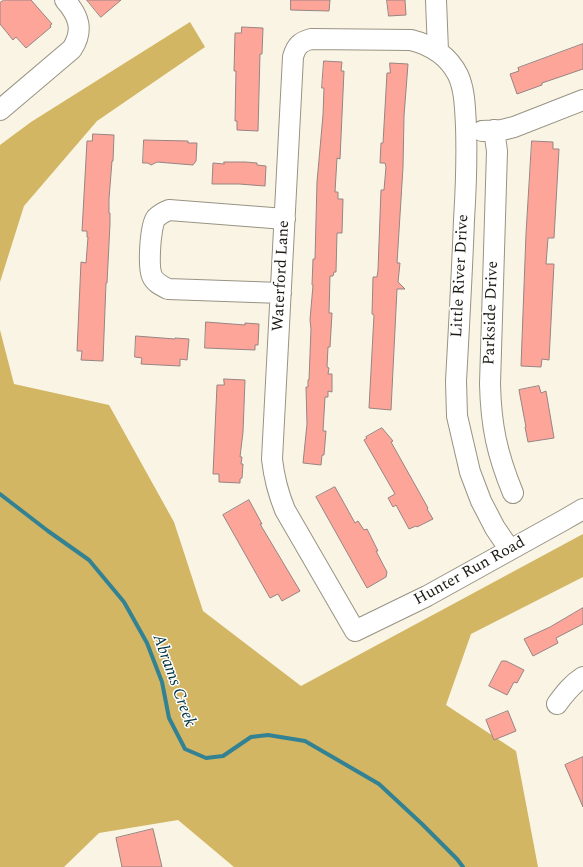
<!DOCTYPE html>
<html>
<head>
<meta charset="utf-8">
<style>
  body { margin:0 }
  canvas { display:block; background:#faf4e4 }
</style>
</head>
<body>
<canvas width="583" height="867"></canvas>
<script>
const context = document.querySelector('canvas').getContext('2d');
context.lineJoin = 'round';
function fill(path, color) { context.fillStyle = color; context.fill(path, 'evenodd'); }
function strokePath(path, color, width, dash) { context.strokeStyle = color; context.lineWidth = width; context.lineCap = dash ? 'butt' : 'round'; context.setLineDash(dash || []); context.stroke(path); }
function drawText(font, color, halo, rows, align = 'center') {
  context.font = font + ' Spectral,serif'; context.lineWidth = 3; context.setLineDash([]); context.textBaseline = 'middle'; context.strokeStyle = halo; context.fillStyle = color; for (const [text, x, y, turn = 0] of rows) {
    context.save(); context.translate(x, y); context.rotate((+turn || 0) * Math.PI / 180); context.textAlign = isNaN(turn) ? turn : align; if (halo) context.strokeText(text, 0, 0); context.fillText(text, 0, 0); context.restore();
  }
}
fill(new Path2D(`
  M 190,22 L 205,47 L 97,121 L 24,206 L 0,282 L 0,145 L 31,122 Z
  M 0,330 L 14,384 L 109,405 L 174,522 L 203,611 L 301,686 L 583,534 L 583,577 L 471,634 L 446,705 L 516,751 L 538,867 L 234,867 L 178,820 L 99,833 L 64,867 L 0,867 Z`), '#d2b663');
strokePath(new Path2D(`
  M 0,494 L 48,531 L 89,560 L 124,602 L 147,643 L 162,682 L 169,718 L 185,749 L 206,758 L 223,756 L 251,737 L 268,735 L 305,741 L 379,784 L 422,824 L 457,859 L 463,867`), '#328294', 4);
const building = new Path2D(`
  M 4,0 L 31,0 L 52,24 L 50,25 L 51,27 L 26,48 L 16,37 L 13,40 L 0,24 L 0,3 Z
  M 87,0 L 121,0 L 101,17 Z
  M 291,0 L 330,0 L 329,11 L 291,10 Z
  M 387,0 L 405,0 L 406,15 L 389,16 Z
  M 242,27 L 263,28 L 262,54 L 260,54 L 258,131 L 237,130 L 237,121 L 235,121 L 236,71 L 234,71 L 235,33 L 241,33 Z
  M 583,44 L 583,69 L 542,83 L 542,85 L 517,94 L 510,74 L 519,71 L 518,68 Z
  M 324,61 L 342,62 L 341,71 L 344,71 L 340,159 L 337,158 L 335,192 L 338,192 L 338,199 L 343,199 L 342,233 L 337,233 L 336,272 L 334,272 L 333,276 L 330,276 L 329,313 L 332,313 L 330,347 L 328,347 L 327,367 L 329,368 L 328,374 L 332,374 L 332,392 L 328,391 L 328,397 L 325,397 L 323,431 L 326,431 L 324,455 L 322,455 L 321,465 L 303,463 L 307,424 L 306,387 L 308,387 L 308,380 L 309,380 L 311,329 L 310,320 L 313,285 L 312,285 L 313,259 L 315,259 L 317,182 L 323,115 L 324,88 L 322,88 Z
  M 390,63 L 408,64 L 404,116 L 403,167 L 397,263 L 400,263 L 398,282 L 405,289 L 397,289 L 391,410 L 369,408 L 374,315 L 372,314 L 373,277 L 377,277 L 378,270 L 381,190 L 384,190 L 386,167 L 385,163 L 380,163 L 381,143 L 383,143 L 387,73 L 390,73 Z
  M 93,134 L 114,135 L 113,161 L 112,161 L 109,199 L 109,213 L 110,213 L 110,224 L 107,283 L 106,283 L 103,361 L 81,360 L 82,351 L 77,351 L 81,262 L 86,263 L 88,237 L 87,237 L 87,231 L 82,231 L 87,141 L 92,141 Z
  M 144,140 L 188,141 L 188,143 L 197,143 L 196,161 L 193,165 L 157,162 L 151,165 L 148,163 L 143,163 Z
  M 532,141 L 553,142 L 553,149 L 559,149 L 554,238 L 548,238 L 546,264 L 554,264 L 549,360 L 542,359 L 541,367 L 521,366 L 526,234 Z
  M 224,162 L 245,162 L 257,163 L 257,165 L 266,166 L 265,186 L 239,184 L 212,184 L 213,163 L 224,164 Z
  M 206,322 L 245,325 L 245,323 L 259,324 L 258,345 L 255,345 L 255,350 L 205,348 Z
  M 136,336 L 175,339 L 175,338 L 189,339 L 187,360 L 180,359 L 180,366 L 141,364 L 142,358 L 135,357 Z
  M 224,379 L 245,380 L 243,432 L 240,457 L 242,457 L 241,464 L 243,464 L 242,478 L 240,479 L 240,483 L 219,482 L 219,474 L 213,474 L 217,385 L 224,385 Z
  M 539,386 L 541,393 L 546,391 L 554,438 L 528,442 L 525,427 L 526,427 L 519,390 Z
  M 382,428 L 393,441 L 391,442 L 428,508 L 427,509 L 433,519 L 417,527 L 416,526 L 409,529 L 396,505 L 393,507 L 388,498 L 395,494 L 364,440 L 367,438 L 366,437 Z
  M 335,487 L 355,523 L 358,521 L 364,530 L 367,529 L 378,551 L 376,551 L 387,572 L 386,577 L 367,588 L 316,497 Z
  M 249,500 L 262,524 L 260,524 L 300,591 L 282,601 L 278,594 L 270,598 L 223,515 Z
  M 583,608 L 583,624 L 556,638 L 558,643 L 533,656 L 524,639 L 550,627 Z
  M 502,661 L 506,661 L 524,670 L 517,683 L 514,682 L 507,695 L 489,686 Z
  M 508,711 L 516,731 L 494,740 L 486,720 Z
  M 583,757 L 583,807 L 565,765 Z
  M 153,829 L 162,867 L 122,867 L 116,838 Z`);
fill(building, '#fea59a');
strokePath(building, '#978482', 1);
const minor = new Path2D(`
  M 436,0 L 438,51
  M 0,110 L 72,49 C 84,30 79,16 65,0
  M 494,130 L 497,151 L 490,384 C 491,426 497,454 513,493
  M 482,131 L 502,130 L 514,127 L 583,100
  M 281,293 L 168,289 C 162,286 155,283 152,276 C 148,267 150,226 156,218 C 160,214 164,212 169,210 L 285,219
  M 510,550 L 495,528 L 481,501 L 470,472 L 457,416 L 456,381 C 459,327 462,274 464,220 C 466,188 467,157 466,126 C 465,109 465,90 458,75 C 448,55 431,45 411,40 L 311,39 C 300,42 296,46 293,57 L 272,459 C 274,477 278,493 285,510 L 355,631 L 427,596 L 564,520 L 583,509
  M 557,704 C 565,693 572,684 583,677`);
strokePath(minor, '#989383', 22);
strokePath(minor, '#fff', 20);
drawText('16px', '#1c1a14', '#fff', [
  ["Waterford Lane",282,276,-87],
  ["Little River Drive",461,276,-87],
  ["Parkside Drive",492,313,-88],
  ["Hunter Run Road",470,572,-29]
]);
drawText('italic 17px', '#00333f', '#fff', [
  ["Abrams Creek",173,681,70]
]);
</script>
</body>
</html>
